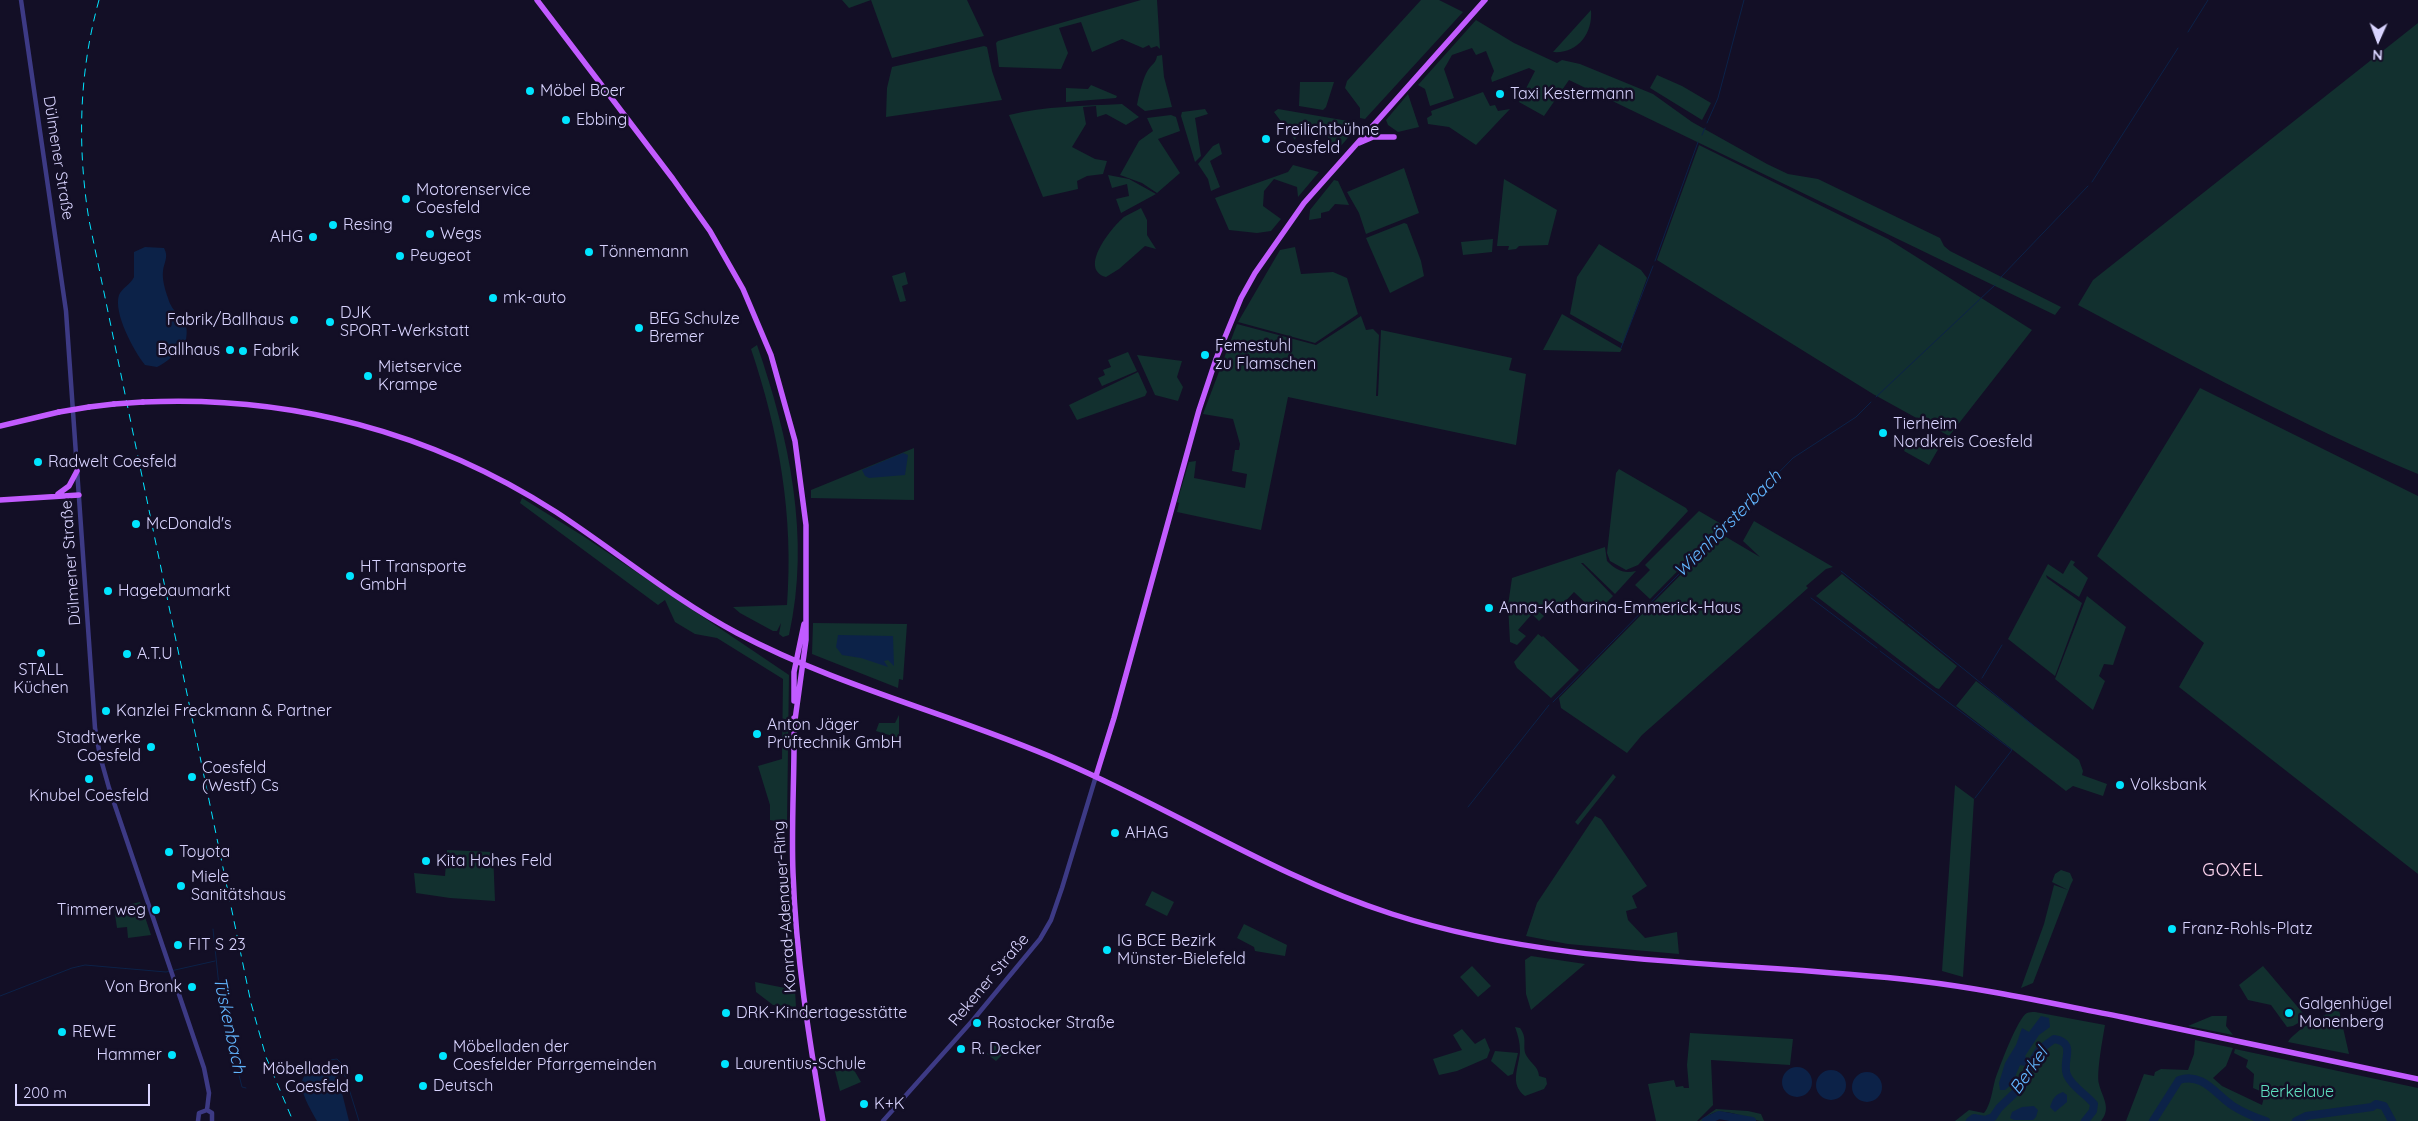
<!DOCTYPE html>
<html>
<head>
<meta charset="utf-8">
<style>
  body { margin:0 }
  #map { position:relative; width:2418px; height:1121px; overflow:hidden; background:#130f26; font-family:Quicksand,sans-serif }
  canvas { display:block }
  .north { position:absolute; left:2353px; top:15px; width:50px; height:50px; -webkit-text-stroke:4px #130f26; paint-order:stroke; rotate:182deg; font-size:14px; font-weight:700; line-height:20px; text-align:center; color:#d9d4ff }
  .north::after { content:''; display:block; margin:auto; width:18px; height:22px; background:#d9d4ff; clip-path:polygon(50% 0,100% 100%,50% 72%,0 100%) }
  .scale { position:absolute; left:15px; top:1084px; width:135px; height:22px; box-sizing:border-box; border:2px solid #d9d4ff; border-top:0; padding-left:6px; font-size:15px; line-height:18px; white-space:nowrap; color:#d9d4ff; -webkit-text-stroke:4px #130f26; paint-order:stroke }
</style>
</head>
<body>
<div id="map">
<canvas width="2418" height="1121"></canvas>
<div class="north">N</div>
<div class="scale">200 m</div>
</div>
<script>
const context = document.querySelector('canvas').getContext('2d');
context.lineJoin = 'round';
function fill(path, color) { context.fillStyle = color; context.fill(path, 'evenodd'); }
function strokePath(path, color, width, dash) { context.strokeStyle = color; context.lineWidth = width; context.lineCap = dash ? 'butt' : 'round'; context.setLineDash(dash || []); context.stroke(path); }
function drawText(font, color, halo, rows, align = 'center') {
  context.font = font + ' Quicksand,sans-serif'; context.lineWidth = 5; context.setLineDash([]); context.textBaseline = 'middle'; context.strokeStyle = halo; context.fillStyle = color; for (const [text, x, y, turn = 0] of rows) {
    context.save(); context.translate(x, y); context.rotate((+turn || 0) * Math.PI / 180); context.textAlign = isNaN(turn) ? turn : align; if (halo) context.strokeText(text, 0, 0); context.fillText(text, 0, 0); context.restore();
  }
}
fill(new Path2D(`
  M 842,0 L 967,0 L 984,36 L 892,58 L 871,0 L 849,8 Z
  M 1141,0 L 1157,0 L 1160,49 L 1157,46 L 1151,48 L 1149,45 L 1143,48 L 1122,39 L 1092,52 L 1081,22 L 1059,28 L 1068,53 L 1061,69 L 999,67 L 996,43 L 998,41 Z
  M 1421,0 L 1439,0 L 1463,12 L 1365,119 L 1360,118 L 1360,108 L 1345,88 L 1347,81 Z
  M 1591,10 C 1593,34 1577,54 1553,52 Z
  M 1476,20 L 1514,43 L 1557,63 L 1562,60 L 1580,64 L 1653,94 L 1692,122 L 1767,164 L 1788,174 L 1818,179 L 1940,238 L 1944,246 L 1950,251 L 2061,307 L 2055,315 L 1569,80 L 1544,116 L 1519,102 L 1535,71 L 1529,68 L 1492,82 L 1491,78 L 1494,71 L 1486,51 L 1476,55 L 1472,48 L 1452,55 L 1444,69 L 1454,98 L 1430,106 L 1425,89 L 1418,85 Z
  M 2418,23 L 2418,474 C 2301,425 2189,364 2078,305 L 2093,280 Z
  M 984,46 L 987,47 L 992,71 L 1002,100 L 886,117 L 887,88 L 892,67 Z
  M 1162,55 L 1164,77 L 1172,107 L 1145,111 L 1137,105 C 1139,94 1143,78 1148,70 C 1152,64 1156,63 1157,56 Z
  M 1657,75 L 1682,86 L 1711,103 L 1702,120 L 1650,88 Z
  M 1300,82 L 1334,82 L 1326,107 L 1323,110 L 1299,106 Z
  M 1091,85 L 1117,96 L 1116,98 L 1066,102 L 1066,88 L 1088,89 Z
  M 1483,92 L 1490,106 L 1495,105 L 1498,111 L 1510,109 L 1476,145 L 1449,127 L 1428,124 L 1427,118 L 1432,115 L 1431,111 Z
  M 1408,94 L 1419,127 L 1398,132 L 1388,125 L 1386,120 Z
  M 1122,104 L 1139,117 L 1126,125 L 1106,114 L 1097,117 L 1096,106 L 1083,107 L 1086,124 L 1072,147 L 1095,159 L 1107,161 L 1103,174 L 1087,176 L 1077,181 L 1078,189 L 1043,197 L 1009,115 C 1045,106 1084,106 1122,104 Z
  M 1205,109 L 1208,114 L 1195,118 L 1201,156 L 1195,162 L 1181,116 L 1182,112 Z
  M 1278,109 L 1348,121 L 1358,126 L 1340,147 L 1327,142 L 1328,137 L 1316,132 L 1317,127 L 1307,124 L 1305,132 L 1298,131 L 1295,140 L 1274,112 Z
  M 1171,115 L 1176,117 L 1180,131 L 1158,139 L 1180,173 L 1157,193 L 1142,183 L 1120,175 L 1139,141 L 1153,131 L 1147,118 Z
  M 1219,143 L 1222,154 L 1210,161 L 1220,187 L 1211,191 L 1208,179 L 1198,164 L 1213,146 Z
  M 1699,145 L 1888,239 L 2032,330 L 1949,436 L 1873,394 L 1657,260 Z
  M 1293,165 L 1319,172 L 1298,197 L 1297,187 L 1274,179 L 1264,191 L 1263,206 L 1281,219 L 1271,231 L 1257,233 L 1229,230 L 1215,198 L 1288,172 Z
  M 1404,168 L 1419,213 L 1366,234 L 1359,213 L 1347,192 Z
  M 1108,175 L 1129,179 L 1156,194 L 1121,213 L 1116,199 L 1129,196 L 1127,184 L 1112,188 Z
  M 1504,179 L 1557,210 L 1548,245 L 1519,246 L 1516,249 L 1508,250 L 1509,246 L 1497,246 Z
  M 1334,180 L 1338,181 L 1349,205 L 1335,204 L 1329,211 L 1321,213 L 1321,218 L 1309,220 L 1310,210 Z
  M 1141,208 L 1147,220 L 1147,235 L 1156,249 L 1145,246 L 1119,269 L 1106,277 C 1078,269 1111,228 1124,217 C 1129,214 1136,211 1141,208 Z
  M 1404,223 L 1407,224 L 1421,261 L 1424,276 L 1390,293 L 1366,238 Z
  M 1493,239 L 1492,252 L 1463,255 L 1461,242 Z
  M 1599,244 L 1641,270 L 1647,278 L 1623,344 L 1570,314 L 1577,277 Z
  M 1295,247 L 1301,274 L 1333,272 L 1347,278 L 1358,314 L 1315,343 L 1238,322 L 1280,250 Z
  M 905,272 L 908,284 L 902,286 L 906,301 L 900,302 L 892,276 Z
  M 1562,314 L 1622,349 L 1620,352 L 1543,350 Z
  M 1361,316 L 1366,330 L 1373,329 L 1379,335 L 1376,396 L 1378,396 L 1381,330 L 1512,358 L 1509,370 L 1526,374 L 1516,445 L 1288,397 L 1261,530 L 1177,512 L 1179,503 L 1177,502 L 1189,462 L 1196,461 L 1194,478 L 1245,488 L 1247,474 L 1232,471 L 1235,450 L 1239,450 L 1240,444 L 1233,419 L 1203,414 L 1237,324 L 1316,345 Z
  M 757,345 C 789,437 811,538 789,635 L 783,637 L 779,634 L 781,623 L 777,631 L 773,631 L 740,613 L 733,607 L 787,605 C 794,516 779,432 751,349 Z
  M 1128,352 L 1137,371 L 1102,386 L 1098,378 L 1105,375 L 1103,370 L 1111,367 L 1108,360 Z
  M 1137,355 L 1182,361 L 1177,377 L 1183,387 L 1178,401 L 1155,395 Z
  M 1138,372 L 1147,392 L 1145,396 L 1077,420 L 1069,405 Z
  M 2200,388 L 2418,496 L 2418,874 L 2179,687 L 2204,643 L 2097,556 Z
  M 1926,439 L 1940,446 L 1929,465 L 1904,451 L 1909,442 L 1921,448 Z
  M 914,448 L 914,500 L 811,498 L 811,490 Z
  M 1619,469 L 1686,508 L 1688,511 L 1638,565 L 1626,570 L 1610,561 L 1607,553 L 1616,473 Z
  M 522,498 L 583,536 L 789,675 L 787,823 L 770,820 L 770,805 L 758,766 L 782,759 L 783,679 L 717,638 L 695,634 L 675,622 L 665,600 L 658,605 L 520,503 Z
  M 1699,511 L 1723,525 L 1650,599 L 1635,585 L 1650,570 L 1645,565 Z
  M 1754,521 L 1833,567 L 1826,569 L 1806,586 L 1808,588 L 1642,735 L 1627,753 L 1561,708 L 1559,698 L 1721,534 L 1760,557 L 1743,541 Z
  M 1605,547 L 1607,561 C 1616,570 1623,574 1636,571 L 1615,594 L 1583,563 L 1581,563 L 1613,596 L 1606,603 L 1603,600 L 1601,602 L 1604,605 L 1596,613 L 1574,592 L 1560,607 L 1554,601 L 1546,609 L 1549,611 L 1546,614 L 1540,608 L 1538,611 L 1544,616 L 1539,621 L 1532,614 L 1518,630 L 1526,636 L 1517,645 L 1510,642 L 1508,605 L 1512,578 Z
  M 2071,560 L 2075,562 L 2073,565 L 2088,578 L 2079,597 L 2046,575 L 2047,578 L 2082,603 L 2055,676 L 2008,639 L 2048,564 L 2063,574 Z
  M 1842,574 L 1957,666 L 1939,689 L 1936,688 L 1816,596 Z
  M 2087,596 L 2126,627 L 2113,665 L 2104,664 L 2099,676 L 2105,681 L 2093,710 L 2055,679 Z
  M 813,623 L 907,624 L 903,680 L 899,679 L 898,688 L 812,654 Z
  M 1538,634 L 1542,637 L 1543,636 L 1579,670 L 1551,698 L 1517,668 L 1514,662 Z
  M 1976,681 L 2079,760 L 2083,771 L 2082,775 L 2107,784 L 2103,796 L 2073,786 L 2066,791 L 1956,706 Z
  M 899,715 L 899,738 L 876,731 L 879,723 L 895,723 Z
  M 1613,774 L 1616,777 L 1578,825 L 1575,822 Z
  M 1955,785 L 1974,799 L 1963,977 L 1942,971 Z
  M 1595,816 L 1601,819 L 1647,886 L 1632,896 L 1637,908 L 1626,911 L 1628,920 L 1645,938 L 1677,932 L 1679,954 L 1568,944 L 1526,936 L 1537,903 Z
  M 447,850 L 493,852 L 495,901 L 450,898 L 416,893 L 414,873 L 445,876 Z
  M 2061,870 L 2070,873 L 2073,880 L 2071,884 L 2033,983 L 2021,988 L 2044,924 L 2054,885 L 2068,890 L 2052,882 L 2055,874 Z
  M 1152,891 L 1174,902 L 1167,916 L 1145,905 Z
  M 140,902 L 151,935 L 128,938 L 127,927 L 117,928 L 114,908 Z
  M 1244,924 L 1287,945 L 1285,956 L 1255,951 L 1254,947 L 1237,938 Z
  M 1531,956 L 1585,964 L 1531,1010 L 1526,994 L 1525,960 Z
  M 1472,966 L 1491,986 L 1478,997 L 1460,977 Z
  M 2263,966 L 2307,1018 L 2293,1026 L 2287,1027 L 2271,1005 L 2248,1000 L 2239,985 Z
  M 755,982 L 795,990 L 796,1007 L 773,1005 L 756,992 Z
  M 2339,1010 L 2349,1054 L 2288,1042 C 2294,1031 2326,1012 2339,1010 Z
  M 2035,1012 L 2105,1025 C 2103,1037 2096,1074 2099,1084 C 2102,1097 2112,1108 2101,1121 L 1955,1121 L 1969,1110 L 1984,1113 C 1991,1104 1992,1091 1995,1080 C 1999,1068 2018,1017 2027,1013 C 2029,1012 2032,1012 2035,1012 Z
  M 2212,1016 L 2227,1016 L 2226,1026 L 2233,1035 L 2188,1026 Z
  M 1515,1027 L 1520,1028 C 1528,1039 1522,1046 1526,1055 C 1531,1064 1538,1066 1539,1076 L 1546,1078 L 1547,1084 L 1544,1089 L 1525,1096 C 1509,1084 1519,1068 1520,1051 C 1520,1043 1518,1035 1515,1027 Z
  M 1462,1029 L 1475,1044 L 1485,1038 L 1490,1050 L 1487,1058 L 1457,1071 L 1439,1075 L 1433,1059 L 1462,1050 L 1453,1035 Z
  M 1690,1033 L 1793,1039 L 1790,1065 L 1711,1060 L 1713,1105 L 1697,1121 L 1656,1121 L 1648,1084 L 1674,1080 L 1676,1087 L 1683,1086 L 1684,1088 L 1689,1088 L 1687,1065 Z
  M 2195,1040 L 2233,1048 L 2226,1066 L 2213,1078 L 2222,1086 L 2262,1105 L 2265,1093 L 2253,1088 L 2254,1074 L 2246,1067 L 2248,1060 L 2234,1053 L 2235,1049 L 2418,1088 L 2418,1121 L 2126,1121 L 2144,1074 L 2154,1076 L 2155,1072 L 2161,1069 L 2188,1070 L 2194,1054 Z
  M 996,1044 L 1005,1052 L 996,1061 L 987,1054 Z
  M 1495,1051 L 1518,1053 L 1513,1074 L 1508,1076 L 1491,1061 Z
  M 854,1070 L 861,1082 L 840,1091 L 835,1071 Z
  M 1716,1109 L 1748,1111 L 1761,1114 L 1764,1121 C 1746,1121 1719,1100 1703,1121 L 1699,1121 Z`), '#12302f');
fill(new Path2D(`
  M 145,247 L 164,248 C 169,257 164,262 163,271 C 162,279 165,290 168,298 C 175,322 194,313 184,349 C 173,354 168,362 157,367 L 145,365 C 134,351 113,313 119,295 C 122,288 131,284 134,277 L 134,252 Z
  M 903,453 L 908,455 L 905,475 L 869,478 L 865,476 L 862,470 Z
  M 838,635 L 893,636 L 894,666 L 888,660 L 884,661 L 888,667 L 861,658 L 842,655 L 836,647 Z
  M 2041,1016 L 2049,1018 L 2050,1027 L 2039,1035 L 2025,1056 L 2028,1060 L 2025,1066 L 2020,1065 L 2012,1084 L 2005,1090 L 2000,1090 L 1999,1083 L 2005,1063 L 2016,1045 L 2022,1028 L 2029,1032 Z
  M1782 1082a15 15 0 1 1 30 0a15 15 0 1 1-30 0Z
  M 331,1069 L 337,1073 L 349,1121 L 317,1121 C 304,1097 285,1068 331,1069 Z
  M1816 1085a15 15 0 1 1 30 0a15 15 0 1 1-30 0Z
  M1852 1087a15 15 0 1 1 30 0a15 15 0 1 1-30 0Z
  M 2063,1092 L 2067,1095 L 2067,1102 L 2055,1112 L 2050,1107 C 2053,1099 2054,1095 2063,1092 Z
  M 2034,1106 L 2038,1110 L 2036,1117 L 2033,1120 L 2014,1120 L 2010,1118 L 2012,1112 L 2022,1107 Z`), '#0c2248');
strokePath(new Path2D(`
  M 2188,32 L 2208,0
  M 1707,123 L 1718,98 L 1744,0
  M 1702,135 L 1705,128
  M 2092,182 L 2178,48
  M 1655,261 L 1698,142
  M 2000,278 L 2088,186
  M 1621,348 L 1653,266
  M 1876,397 L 1995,285
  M 1841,571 L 1904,621
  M 1811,598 L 1877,648
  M 1908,624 L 2034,726
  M 1880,651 L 2012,750 L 1975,798
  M 1982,678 L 2002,645
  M 1553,702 L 1793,458 L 1856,417 L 1871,402
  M 1468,807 L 1549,705
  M 213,929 L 221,1005 L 242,1087 L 246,1088
  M 0,996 L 72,968 L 85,965 L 166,972 L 215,961
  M 330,1060 L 337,1059 L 341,1063 L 359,1121`), '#0c2248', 1);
strokePath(new Path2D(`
  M 1706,1121 L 1719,1115 L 1752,1121
  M 1970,1121 L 1974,1118 L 1985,1120 L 1993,1117 L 1999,1108 L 2023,1085 L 2029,1067 L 2039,1050 L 2054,1039 C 2078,1043 2061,1060 2067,1075 C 2072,1087 2086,1094 2094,1104 L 2093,1111 L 2085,1121
  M 2153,1121 L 2179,1080 C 2203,1072 2216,1095 2233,1106 C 2244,1113 2254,1117 2266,1121
  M 2296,1121 L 2306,1116 L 2372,1107 L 2376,1104 L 2384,1106 L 2392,1121`), '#0c2248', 8);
strokePath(new Path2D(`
  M 21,0 L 66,311 L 95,728 L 100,756 L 109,788 L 204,1068 L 209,1093 L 207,1110
  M 207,1110 L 212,1113 L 212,1121
  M 198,1121 L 199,1113 L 207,1110
  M 883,1121 L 973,1020 L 1040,939 L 1051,920 L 1062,888 L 1096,776`), '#3d3a85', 4.5);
strokePath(new Path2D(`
  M 537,0 L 673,179 L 710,231 L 743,289 L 771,355 L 795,441 L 806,525 L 806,640 L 795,720
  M 1359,143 L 1373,137 L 1394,137
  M 143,402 C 291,395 431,432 556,512 C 617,552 673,599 737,633 C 841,688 956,715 1063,762 C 1175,810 1276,877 1392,914 C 1564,969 1743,960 1919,981 C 1987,989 2054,1004 2122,1017 C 2221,1038 2319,1058 2418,1079
  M 89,407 L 114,404
  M 0,426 L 59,412
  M 58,494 L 69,486 L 77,471
  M 0,500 L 79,495
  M 794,701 L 794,672 L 804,624
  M 794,718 C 795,770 791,821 793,873 C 796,956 809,1039 823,1121
  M 1096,776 L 1114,718 L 1199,410 L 1216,359 L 1241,298 L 1255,273 L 1304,203 L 1485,0`), '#c25bff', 5.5);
strokePath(new Path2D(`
  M 99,0 C 79,72 77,146 89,220 L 251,1003 L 266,1057 L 293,1121`), '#00e5ff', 1, [8, 6]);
strokePath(new Path2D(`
  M 114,404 L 143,402
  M 59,412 L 89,407`), '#c25bff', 5.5);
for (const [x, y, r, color] of [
  [530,91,5,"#00e5ff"],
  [1500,94,5,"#00e5ff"],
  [566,120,5,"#00e5ff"],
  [1266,139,5,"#00e5ff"],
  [406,199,5,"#00e5ff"],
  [333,225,5,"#00e5ff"],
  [430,234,5,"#00e5ff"],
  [313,237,5,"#00e5ff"],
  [589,252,5,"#00e5ff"],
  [400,256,5,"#00e5ff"],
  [493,298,5,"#00e5ff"],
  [294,320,5,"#00e5ff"],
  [330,322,5,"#00e5ff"],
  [639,328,5,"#00e5ff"],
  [230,350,5,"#00e5ff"],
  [243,351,5,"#00e5ff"],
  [1205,355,5,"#00e5ff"],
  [368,376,5,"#00e5ff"],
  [1883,433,5,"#00e5ff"],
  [38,462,5,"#00e5ff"],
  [136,524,5,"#00e5ff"],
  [350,576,5,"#00e5ff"],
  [108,591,5,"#00e5ff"],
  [1489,608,5,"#00e5ff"],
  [41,653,5,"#00e5ff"],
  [127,654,5,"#00e5ff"],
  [106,711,5,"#00e5ff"],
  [757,734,5,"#00e5ff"],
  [151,747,5,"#00e5ff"],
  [192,777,5,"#00e5ff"],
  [89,779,5,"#00e5ff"],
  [2120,785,5,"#00e5ff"],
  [1115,833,5,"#00e5ff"],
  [169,852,5,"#00e5ff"],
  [426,861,5,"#00e5ff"],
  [181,886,5,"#00e5ff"],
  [156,910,5,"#00e5ff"],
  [2172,929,5,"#00e5ff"],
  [178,945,5,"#00e5ff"],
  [1107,950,5,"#00e5ff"],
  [192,987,5,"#00e5ff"],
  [726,1013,5,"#00e5ff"],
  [2289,1013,5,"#00e5ff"],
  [977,1023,5,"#00e5ff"],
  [62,1032,5,"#00e5ff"],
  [961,1049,5,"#00e5ff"],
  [172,1055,5,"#00e5ff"],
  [443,1056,5,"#00e5ff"],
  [725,1064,5,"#00e5ff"],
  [359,1078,5,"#00e5ff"],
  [423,1086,5,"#00e5ff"],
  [864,1104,5,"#00e5ff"]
]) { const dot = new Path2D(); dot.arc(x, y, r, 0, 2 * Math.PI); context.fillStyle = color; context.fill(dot); strokePath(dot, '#130f26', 2); }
drawText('16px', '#d9d4ff', '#130f26', [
  ["Möbel Boer",540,91],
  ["Taxi Kestermann",1510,94],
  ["Ebbing",576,120],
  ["Freilichtbühne",1276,130],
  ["Coesfeld",1276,148],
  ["Motorenservice",416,190],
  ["Coesfeld",416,208],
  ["Resing",343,225],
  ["Wegs",440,234],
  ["AHG",303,237,"right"],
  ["Tönnemann",599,252],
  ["Peugeot",410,256],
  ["mk-auto",503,298],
  ["DJK",340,313],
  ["SPORT-Werkstatt",340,331],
  ["BEG Schulze",649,319],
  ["Bremer",649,337],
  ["Fabrik/Ballhaus",284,320,"right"],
  ["Femestuhl",1215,346],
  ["zu Flamschen",1215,364],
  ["Ballhaus",220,350,"right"],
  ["Fabrik",253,351],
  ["Mietservice",378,367],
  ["Krampe",378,385],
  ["Tierheim",1893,424],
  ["Nordkreis Coesfeld",1893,442],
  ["Radwelt Coesfeld",48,462],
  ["McDonald's",146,524],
  ["HT Transporte",360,567],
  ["GmbH",360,585],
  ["Hagebaumarkt",118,591],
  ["Anna-Katharina-Emmerick-Haus",1499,608],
  ["A.T.U",137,654],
  ["STALL",41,670,"center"],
  ["Küchen",41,688,"center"],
  ["Kanzlei Freckmann & Partner",116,711],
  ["Anton Jäger",767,725],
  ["Prüftechnik GmbH",767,743],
  ["Stadtwerke",141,738,"right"],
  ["Coesfeld",141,756,"right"],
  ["Coesfeld",202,768],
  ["(Westf) Cs",202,786],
  ["Volksbank",2130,785],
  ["Knubel Coesfeld",89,796,"center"],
  ["AHAG",1125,833],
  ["Toyota",179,852],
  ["Kita Hohes Feld",436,861],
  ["Miele",191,877],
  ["Sanitätshaus",191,895],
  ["Timmerweg",146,910,"right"],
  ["Franz-Rohls-Platz",2182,929],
  ["IG BCE Bezirk",1117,941],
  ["Münster-Bielefeld",1117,959],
  ["FIT S 23",188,945],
  ["Von Bronk",182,987,"right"],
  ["Galgenhügel",2299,1004],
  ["Monenberg",2299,1022],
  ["DRK-Kindertagesstätte",736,1013],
  ["Rostocker Straße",987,1023],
  ["REWE",72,1032],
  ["Möbelladen der",453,1047],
  ["Coesfelder Pfarrgemeinden",453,1065],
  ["R. Decker",971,1049],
  ["Hammer",162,1055,"right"],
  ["Laurentius-Schule",735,1064],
  ["Möbelladen",349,1069,"right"],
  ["Coesfeld",349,1087,"right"],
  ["Deutsch",433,1086],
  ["K+K",874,1104]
], 'left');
drawText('16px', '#d9d4ff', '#130f26', [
  ["Dülmener Straße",58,158,81],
  ["Dülmener Straße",71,563,-94],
  ["Konrad-Adenauer-Ring",785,907,-94],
  ["Rekener Straße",989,980,-50]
]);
drawText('16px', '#5fe0c0', '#130f26', [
  ["Berkelaue",2297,1092]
]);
drawText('italic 18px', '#62b6ff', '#130f26', [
  ["Wienhörsterbach",1728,524,-45],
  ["Tüskenbach",229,1025,78],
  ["Berkel",2029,1071,-55]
]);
context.letterSpacing = '1px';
drawText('18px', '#ffd6f0', '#130f26', [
  ["GOXEL",2233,871]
]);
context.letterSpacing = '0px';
</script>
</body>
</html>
